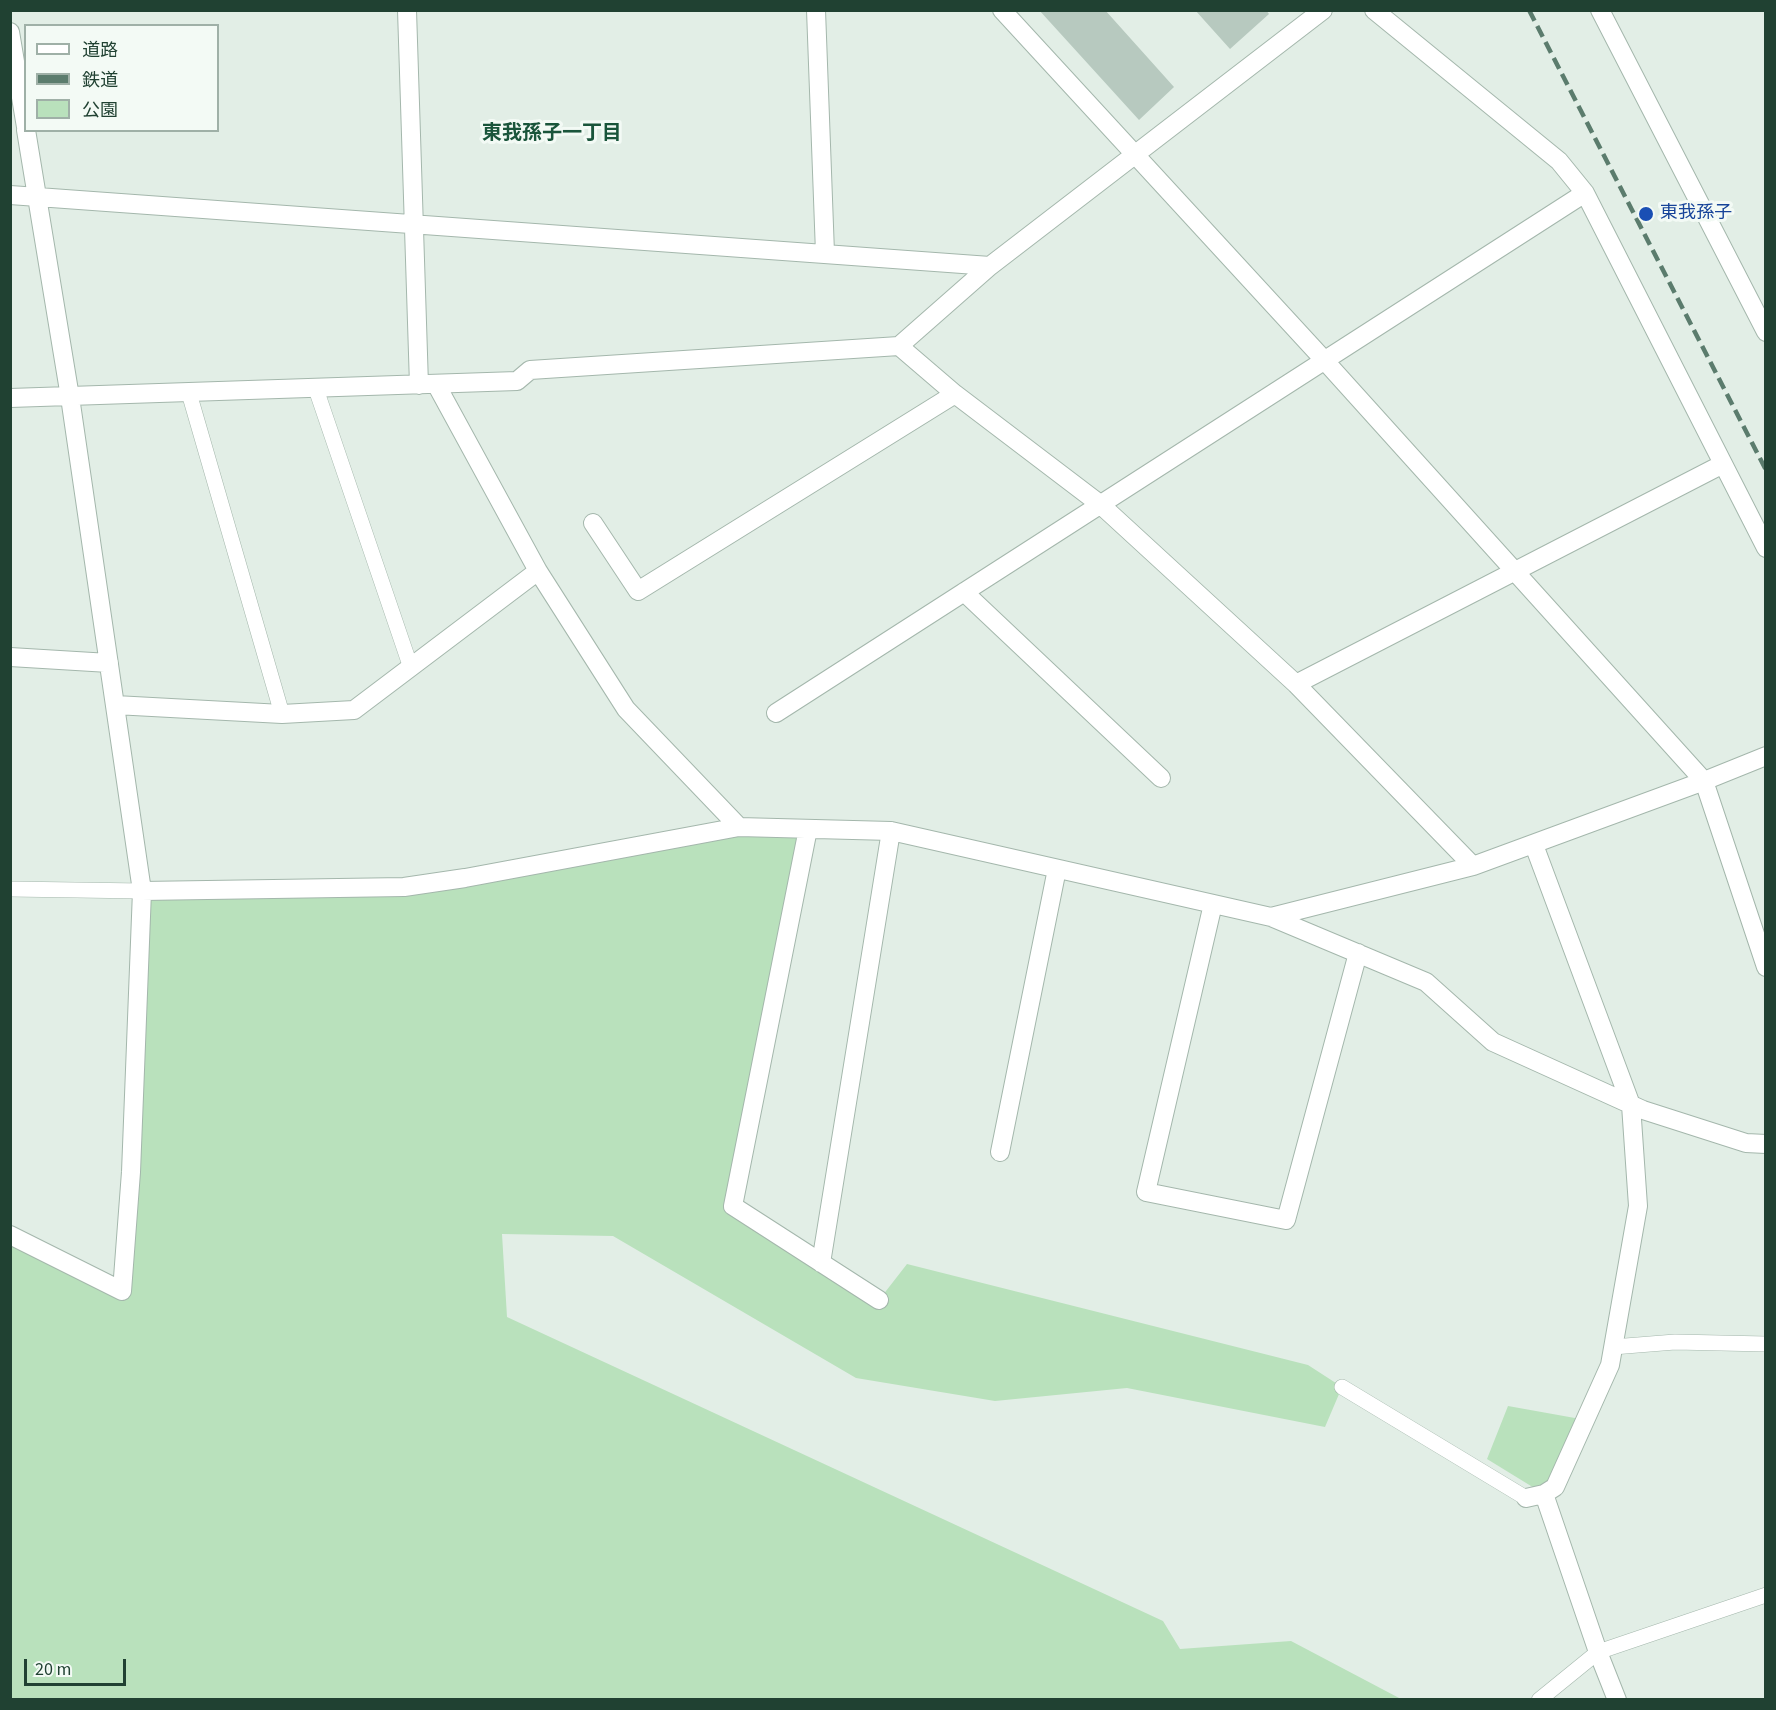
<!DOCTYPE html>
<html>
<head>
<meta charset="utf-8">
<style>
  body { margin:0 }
  #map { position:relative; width:1776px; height:1710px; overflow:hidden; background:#e2eee6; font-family:"Source Sans 3","Noto Sans JP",sans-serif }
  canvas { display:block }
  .frame { position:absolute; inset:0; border:12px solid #204132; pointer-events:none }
  .legend { position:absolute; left:24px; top:24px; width:195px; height:108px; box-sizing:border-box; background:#f3faf5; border:2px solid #9fb0a7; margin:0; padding:8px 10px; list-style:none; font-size:18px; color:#204132 }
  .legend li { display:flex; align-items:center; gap:12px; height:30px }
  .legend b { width:30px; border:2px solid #9fb0a7 }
  .scale { position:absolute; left:24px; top:1659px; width:102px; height:27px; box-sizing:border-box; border:3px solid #204132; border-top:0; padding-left:8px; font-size:18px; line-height:21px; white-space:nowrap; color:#204132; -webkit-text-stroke:4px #f3faf5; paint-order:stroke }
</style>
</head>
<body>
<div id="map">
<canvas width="1776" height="1710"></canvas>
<div class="frame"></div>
<ul class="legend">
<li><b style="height:8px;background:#fff"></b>道路</li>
<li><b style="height:8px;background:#5b7c6d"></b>鉄道</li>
<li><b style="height:16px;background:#b9e1bc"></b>公園</li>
</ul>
<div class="scale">20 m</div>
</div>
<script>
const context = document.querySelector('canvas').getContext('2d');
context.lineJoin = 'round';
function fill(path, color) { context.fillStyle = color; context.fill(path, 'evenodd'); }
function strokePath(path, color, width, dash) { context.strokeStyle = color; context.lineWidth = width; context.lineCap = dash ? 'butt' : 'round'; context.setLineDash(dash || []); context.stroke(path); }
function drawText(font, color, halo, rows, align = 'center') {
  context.font = font + ' "Source Sans 3","Noto Sans JP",sans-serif'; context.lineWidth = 6; context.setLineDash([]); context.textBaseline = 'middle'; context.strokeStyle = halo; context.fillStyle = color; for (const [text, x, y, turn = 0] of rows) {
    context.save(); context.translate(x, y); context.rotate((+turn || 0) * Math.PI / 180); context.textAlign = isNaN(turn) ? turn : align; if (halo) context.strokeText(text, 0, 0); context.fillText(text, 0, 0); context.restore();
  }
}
fill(new Path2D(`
  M 808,829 L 733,1206 L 879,1300 L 907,1264 L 1308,1365 L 1342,1387 L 1325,1427 L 1127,1388 L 995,1401 L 856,1378 L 613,1236 L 502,1234 L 507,1317 L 1163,1621 L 1180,1649 L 1291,1641 L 1401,1699 L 11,1699 L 10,1235 L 122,1291 L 142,891 L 404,887 L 667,840 Z
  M 1508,1406 L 1586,1420 L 1544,1494 L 1487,1459 Z`), '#b9e1bc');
fill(new Path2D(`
  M 1039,10 L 1105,10 L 1174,87 L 1139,120 Z
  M 1195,10 L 1266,10 L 1269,14 L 1230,49 Z`), '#b7c9bf');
const service = new Path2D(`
  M 316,389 L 411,668
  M 189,393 L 282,714
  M 10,889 L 142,891
  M 1613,1347 L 1675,1342 L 1766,1344
  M 1342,1387 L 1526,1498
  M 1539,1700 L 1598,1652 L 1766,1595`);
const minor = new Path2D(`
  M 407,10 L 419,385
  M 816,10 L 825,253
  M 1002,10 L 1325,361 L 1704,781 L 1766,967
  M 1374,10 L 1559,161 L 1585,193 L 1766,548
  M 1600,10 L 1766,332
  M 10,32 L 26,127
  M 10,195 L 990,266
  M 899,346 L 955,394 L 1101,505 L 1296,684 L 1473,866
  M 436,384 L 538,571 L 626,709 L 739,827 L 891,831 L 1271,917 L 1426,982 L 1493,1042 L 1643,1110 L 1746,1143 L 1766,1144
  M 10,398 L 517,381 L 530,370 L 899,346 L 990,266 L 1323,10
  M 593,523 L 638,591 L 955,394
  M 964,592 L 1161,778
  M 10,657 L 109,663
  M 1296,684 L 1723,464
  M 115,705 L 282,714 L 354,710 L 538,571
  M 776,713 L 1585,193
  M 808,829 L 733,1206 L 879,1300
  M 142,891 L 404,887 L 465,878 L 739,827
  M 1213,904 L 1146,1192 L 1286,1220 L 1358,953
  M 1271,917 L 1473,866 L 1704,781 L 1766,756
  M 1000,1152 L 1057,869
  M 10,1235 L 122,1291 L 131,1172 L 142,891 L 70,397 L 26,130
  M 821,1263 L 891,831
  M 1544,1494 L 1598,1652 L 1617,1700
  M 1526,1498 L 1544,1494 L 1555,1487 L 1610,1365 L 1638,1206 L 1631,1105 L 1534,845`);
strokePath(service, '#a4b7ac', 16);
strokePath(minor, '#a4b7ac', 20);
strokePath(service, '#fff', 15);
strokePath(minor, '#fff', 18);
strokePath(new Path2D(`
  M 1529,10 L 1766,470`), '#5b7c6d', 4.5, [12, 6]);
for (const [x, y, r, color] of [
  [1646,214,8,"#1a4fb4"]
]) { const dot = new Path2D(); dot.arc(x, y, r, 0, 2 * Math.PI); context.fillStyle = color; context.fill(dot); strokePath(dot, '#f3faf5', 2); }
drawText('18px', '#164399', '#f3faf5', [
  ["東我孫子",1660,214]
], 'left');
drawText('bold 20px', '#1a553b', '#f3faf5', [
  ["東我孫子一丁目",552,135]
]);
</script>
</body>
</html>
